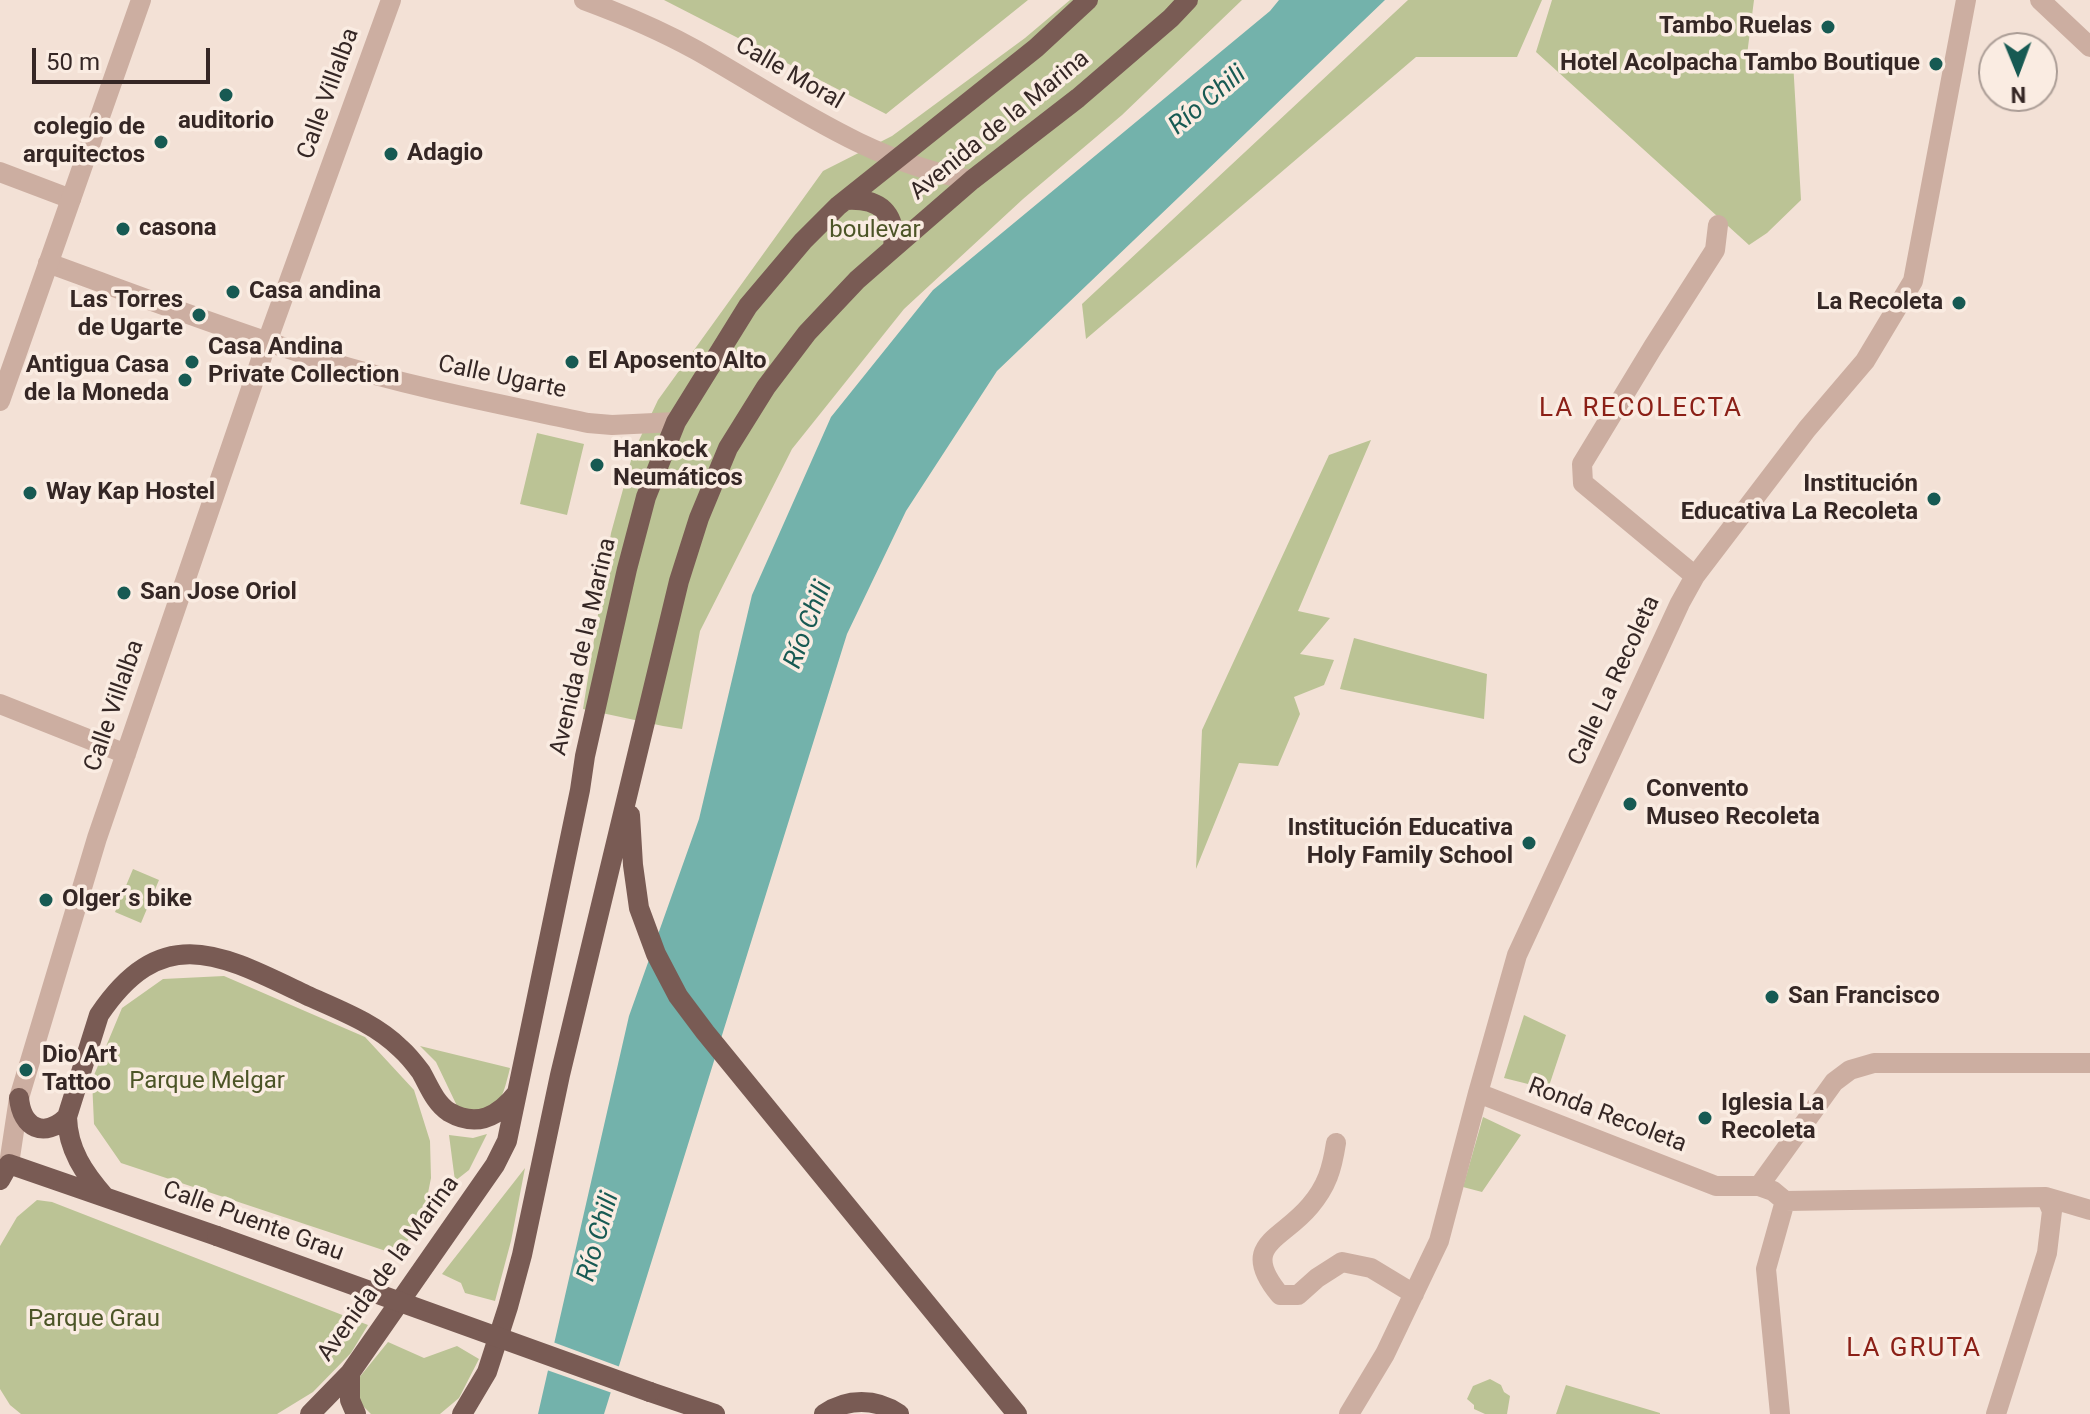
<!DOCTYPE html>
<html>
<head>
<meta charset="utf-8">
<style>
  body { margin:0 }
  #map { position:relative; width:2090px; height:1414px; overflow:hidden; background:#f3e1d6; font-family:Roboto,sans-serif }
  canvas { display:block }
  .north { position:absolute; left:1978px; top:32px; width:80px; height:80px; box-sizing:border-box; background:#faece2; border:2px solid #ab9d96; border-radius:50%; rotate:179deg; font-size:22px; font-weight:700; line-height:32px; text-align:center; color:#352725 }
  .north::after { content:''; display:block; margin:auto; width:28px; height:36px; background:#175a53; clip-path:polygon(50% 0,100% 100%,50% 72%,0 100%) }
  .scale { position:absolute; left:32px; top:48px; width:178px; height:36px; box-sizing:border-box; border:4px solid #352725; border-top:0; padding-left:10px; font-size:24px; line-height:28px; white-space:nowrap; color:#352725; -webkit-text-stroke:6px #faece2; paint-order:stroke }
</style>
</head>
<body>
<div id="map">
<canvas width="2090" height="1414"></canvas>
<div class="north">N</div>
<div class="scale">50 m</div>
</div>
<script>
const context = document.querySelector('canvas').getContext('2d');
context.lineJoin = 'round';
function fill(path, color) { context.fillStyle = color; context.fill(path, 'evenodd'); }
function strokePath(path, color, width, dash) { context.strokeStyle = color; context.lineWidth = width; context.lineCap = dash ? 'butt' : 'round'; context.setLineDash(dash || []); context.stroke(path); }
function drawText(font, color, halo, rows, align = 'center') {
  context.font = font + ' Roboto,sans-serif'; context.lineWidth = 7; context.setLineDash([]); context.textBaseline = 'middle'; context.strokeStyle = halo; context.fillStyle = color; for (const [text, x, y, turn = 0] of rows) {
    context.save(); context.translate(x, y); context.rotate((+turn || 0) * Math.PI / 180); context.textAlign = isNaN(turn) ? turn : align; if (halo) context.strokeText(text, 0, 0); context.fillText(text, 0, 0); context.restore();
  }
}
fill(new Path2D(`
  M 664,0 L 1028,0 L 886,114 Z
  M 1070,0 L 1242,0 L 1122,115 L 1023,199 L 904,309 L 792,449 L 700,631 L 682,729 L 663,726 L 583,709 L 611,533 L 633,453 L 658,400 L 823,171 L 892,136 L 1025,38 Z
  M 1408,0 L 1542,0 L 1517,57 L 1416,57 L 1086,339 L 1082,304 Z
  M 1552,0 L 1754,0 L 1747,55 L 1793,61 L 1801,200 L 1767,233 L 1749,245 L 1536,52 Z
  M 537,433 L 584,444 L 567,515 L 520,504 Z
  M 1371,440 L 1298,611 L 1330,618 L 1300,654 L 1334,660 L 1324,685 L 1294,697 L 1300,714 L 1278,766 L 1239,763 L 1196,869 L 1202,730 L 1329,455 Z
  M 1354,638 L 1487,674 L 1484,719 L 1340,689 Z
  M 133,869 L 159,880 L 141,923 L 115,912 Z
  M 224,976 L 365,1037 L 414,1090 L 430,1141 L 431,1178 L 423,1218 L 398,1255 L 121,1163 L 94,1124 L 92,1080 L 122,1008 L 163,979 Z
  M 1524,1015 L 1566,1035 L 1548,1089 L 1504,1078 Z
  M 420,1046 L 510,1068 C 501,1105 498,1115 458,1108 L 436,1062 Z
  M 1483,1117 L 1521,1135 L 1482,1192 L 1463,1187 Z
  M 487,1134 L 469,1170 L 455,1181 L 449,1135 L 473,1138 Z
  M 525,1168 L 511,1241 L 495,1301 L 465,1293 L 461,1283 L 442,1274 Z
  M 37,1200 L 52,1202 L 368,1325 L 351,1353 L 313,1392 L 277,1414 L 21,1414 L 10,1405 L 0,1389 L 0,1246 L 17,1217 Z
  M 388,1342 L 424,1358 L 457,1346 L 479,1359 L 459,1398 L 440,1414 L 371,1414 L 359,1402 L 358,1379 Z
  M 1490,1379 L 1501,1385 L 1504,1392 L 1510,1396 L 1507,1414 L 1485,1414 L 1474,1409 L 1474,1405 L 1467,1399 L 1473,1386 Z
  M 1566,1385 L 1660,1413 L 1660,1414 L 1556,1414 Z`), '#bbc395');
fill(new Path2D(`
  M 1279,0 L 1385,0 L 997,371 L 906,511 L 847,634 L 604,1414 L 538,1414 L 629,1016 L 699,819 L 752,595 L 831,417 L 933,290 L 1270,11 Z`), '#73b2ab');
fill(new Path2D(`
  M 550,1341 L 623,1368 L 615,1394 L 544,1369 Z`), '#f3e1d6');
strokePath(new Path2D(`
  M 584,0 C 622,14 660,30 696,50 C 785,100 869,163 972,180
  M 2040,0 L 2090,47
  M 0,172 L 71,199
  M 48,263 C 139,296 230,331 323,360 C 410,387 499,404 588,423 L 612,425 L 676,422
  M 1695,576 L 1583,483 L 1582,464 L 1653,347 L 1715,250 L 1718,225
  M 0,704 L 126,754
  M 1478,1093 L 1716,1186 L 1759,1186 L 1773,1191 L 1785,1201 L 2046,1197 L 2090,1210
  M 1336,1143 C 1332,1169 1327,1186 1310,1206 C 1281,1241 1238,1244 1280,1295 L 1298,1295 L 1317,1278 L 1342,1262 L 1371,1268 L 1414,1294
  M 9,1164 L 19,1098 L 97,838 L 267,342 L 391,0
  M 1759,1186 L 1834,1082 L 1850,1070 L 1874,1063 L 2090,1063
  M 1349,1414 L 1385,1354 L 1439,1241 L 1478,1093 L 1517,955 L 1680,603 L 1695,576 L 1807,429 L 1865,361 L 1913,281 L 1966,0
  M 1780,1414 L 1766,1269 L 1785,1201
  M 1996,1414 L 2047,1253 L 2052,1211 L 2046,1197`), '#ccaea1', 20);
strokePath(new Path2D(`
  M 0,401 L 141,0`), '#ccaea1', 20);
strokePath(new Path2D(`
  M 846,200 C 880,198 897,213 893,248
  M 630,815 L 633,865 L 639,908 L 656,954 L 678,996 L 705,1032 L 1017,1414
  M 19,1098 C 22,1128 44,1139 67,1117
  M 0,1180 L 9,1164 L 217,1236
  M 105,1197 C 84,1173 68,1150 67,1117 L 99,1015 C 163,920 222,955 306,995 C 339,1010 375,1023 401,1049 C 409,1056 415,1064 421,1072 C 429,1086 435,1103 449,1112 C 477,1128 499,1116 517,1093
  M 350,1373 L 350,1400 L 356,1414
  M 650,1392 L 715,1414
  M 310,1414 L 350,1373 L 495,1165 L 507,1141 L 580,790 L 585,756 L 627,569 L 646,497 L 676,422 L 748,306 L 803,241 L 838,206 L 1036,48 L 1088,0
  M 462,1414 L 487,1372 L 508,1307 L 522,1255 L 560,1075 L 679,581 L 699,518 L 728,448 L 766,387 L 807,333 L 857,280 L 889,252 L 972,180 L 1078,98 L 1171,18 L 1188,0
  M 824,1414 C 847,1398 876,1398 899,1414`), '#795b54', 20);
strokePath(new Path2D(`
  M 217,1236 L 650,1392`), '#795b54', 20);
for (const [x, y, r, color] of [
  [1828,27,8,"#175a53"],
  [1936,64,8,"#175a53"],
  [226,95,8,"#175a53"],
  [161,142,8,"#175a53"],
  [391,154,8,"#175a53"],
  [123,229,8,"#175a53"],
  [233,292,8,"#175a53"],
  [1959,303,8,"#175a53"],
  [199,315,8,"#175a53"],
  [192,362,8,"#175a53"],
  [572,362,8,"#175a53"],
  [185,380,8,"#175a53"],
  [597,465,8,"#175a53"],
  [30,493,8,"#175a53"],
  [1934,499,8,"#175a53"],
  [124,593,8,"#175a53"],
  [1630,804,8,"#175a53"],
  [1529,843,8,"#175a53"],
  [46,900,8,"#175a53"],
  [1772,997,8,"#175a53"],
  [26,1070,8,"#175a53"],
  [1705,1118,8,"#175a53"]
]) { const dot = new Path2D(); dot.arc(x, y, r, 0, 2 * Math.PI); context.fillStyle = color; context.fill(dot); strokePath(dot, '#faece2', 3); }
drawText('bold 24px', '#352725', '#faece2', [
  ["Tambo Ruelas",1812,27,"right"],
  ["Hotel Acolpacha Tambo Boutique",1920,64,"right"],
  ["auditorio",226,122,"center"],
  ["colegio de",145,128,"right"],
  ["arquitectos",145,156,"right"],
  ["Adagio",407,154],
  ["casona",139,229],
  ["Casa andina",249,292],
  ["Las Torres",183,301,"right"],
  ["de Ugarte",183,329,"right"],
  ["La Recoleta",1943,303,"right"],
  ["Casa Andina",208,348],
  ["Private Collection",208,376],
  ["El Aposento Alto",588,362],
  ["Antigua Casa",169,366,"right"],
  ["de la Moneda",169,394,"right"],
  ["Hankock",613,451],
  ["Neumáticos",613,479],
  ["Institución",1918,485,"right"],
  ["Educativa La Recoleta",1918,513,"right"],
  ["Way Kap Hostel",46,493],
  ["San Jose Oriol",140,593],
  ["Convento",1646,790],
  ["Museo Recoleta",1646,818],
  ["Institución Educativa",1513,829,"right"],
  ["Holy Family School",1513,857,"right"],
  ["Olger´s bike",62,900],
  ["San Francisco",1788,997],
  ["Dio Art",42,1056],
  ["Tattoo",42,1084],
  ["Iglesia La",1721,1104],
  ["Recoleta",1721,1132]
], 'left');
drawText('24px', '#352725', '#faece2', [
  ["Calle Moral",789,74,30],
  ["Calle Villalba",329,94,-70],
  ["Avenida de la Marina",1000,126,-39],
  ["Calle Ugarte",502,378,12],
  ["Avenida de la Marina",584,647,-77],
  ["Calle La Recoleta",1615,681,-65],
  ["Calle Villalba",115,706,-71],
  ["Ronda Recoleta",1607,1116,21],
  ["Calle Puente Grau",253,1222,20],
  ["Avenida de la Marina",389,1269,-54]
]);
drawText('24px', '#4c5527', '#faece2', [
  ["boulevar",875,231],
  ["Parque Melgar",207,1082],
  ["Parque Grau",94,1320]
]);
drawText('italic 26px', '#175a53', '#faece2', [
  ["Río Chili",1208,101,-40],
  ["Río Chili",809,625,-69],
  ["Río Chili",599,1237,-74]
]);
context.letterSpacing = '2px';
drawText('26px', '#8b2017', '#faece2', [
  ["LA RECOLECTA",1641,409],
  ["LA GRUTA",1914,1349]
]);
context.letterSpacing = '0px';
</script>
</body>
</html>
